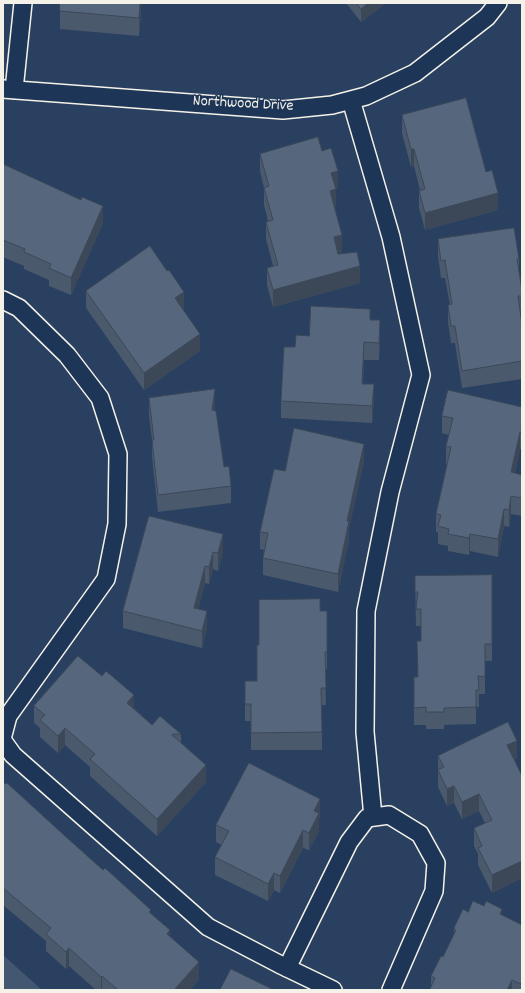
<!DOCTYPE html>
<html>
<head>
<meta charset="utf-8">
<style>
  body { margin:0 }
  #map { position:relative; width:525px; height:993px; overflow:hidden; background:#2a4060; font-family:Dekko,sans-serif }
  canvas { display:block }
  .frame { position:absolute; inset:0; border:4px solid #f4f1e8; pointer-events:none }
</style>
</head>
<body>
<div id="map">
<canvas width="525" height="993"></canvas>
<div class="frame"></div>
</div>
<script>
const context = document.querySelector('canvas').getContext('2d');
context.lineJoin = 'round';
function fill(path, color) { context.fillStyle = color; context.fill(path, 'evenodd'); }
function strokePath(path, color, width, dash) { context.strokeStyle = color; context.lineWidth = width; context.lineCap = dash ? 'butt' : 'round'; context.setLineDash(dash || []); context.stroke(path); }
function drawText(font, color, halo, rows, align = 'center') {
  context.font = font + ' Dekko,sans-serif'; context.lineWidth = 3; context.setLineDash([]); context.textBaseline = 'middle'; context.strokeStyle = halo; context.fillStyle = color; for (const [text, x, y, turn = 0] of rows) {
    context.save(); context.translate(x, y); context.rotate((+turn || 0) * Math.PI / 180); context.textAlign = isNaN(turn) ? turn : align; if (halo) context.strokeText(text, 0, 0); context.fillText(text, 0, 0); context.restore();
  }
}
fill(new Path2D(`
  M 3,955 L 42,990 L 3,990 Z`), '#445771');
const minor = new Path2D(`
  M 3,89 L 283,110 L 332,105 L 366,96 L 415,73 L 487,17 L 498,3
  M 14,90 L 23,3
  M 351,100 L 391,237 L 421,375 L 390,492 L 366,611 L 365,732 L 373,817
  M 3,300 L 19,308 L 67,355 L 100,398 L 118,454 L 117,524 L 106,579 L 8,716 L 3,735
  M 3,741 L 13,755 L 208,927 L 279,964 L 333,990
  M 287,968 L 349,842 L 367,818 L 389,815 L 420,834 L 436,863 L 434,891 L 391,990`);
strokePath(minor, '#f4f1e8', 20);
strokePath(minor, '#1d3557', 17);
fill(new Path2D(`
  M 141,3 L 141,13 L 139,36 L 60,29 L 60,11 Z
  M 346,3 L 386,3 L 361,22 Z
  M 402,115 L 486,172 L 498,210 L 425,230 L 419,208 L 419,191 L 420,190 L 414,166 L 411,167 L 402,133 Z
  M 322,151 L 338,188 L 336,189 L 336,206 L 334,207 L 342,252 L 337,253 L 338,254 L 360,283 L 273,307 L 267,285 L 267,268 L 273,266 L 266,239 L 266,222 L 268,221 L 264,205 L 264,188 L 260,171 L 260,154 Z
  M 3,164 L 103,223 L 71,295 L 49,286 L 49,280 L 24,269 L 24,266 L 3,257 Z
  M 438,239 L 519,259 L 519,271 L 522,291 L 522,313 L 520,313 L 522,325 L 522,379 L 462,388 L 455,343 L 451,343 L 448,322 L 448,305 L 450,305 L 445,278 L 441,278 L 438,256 Z
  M 86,291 L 184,309 L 183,310 L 200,351 L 144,390 L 86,308 Z
  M 370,320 L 380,337 L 379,360 L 364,360 L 363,384 L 374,401 L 372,423 L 281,418 L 281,401 L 295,347 L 309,336 Z
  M 149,398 L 215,407 L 214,410 L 224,467 L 231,486 L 231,503 L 158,512 L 152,457 L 152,440 L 149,415 Z
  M 522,407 L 522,450 L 520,449 L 515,473 L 522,475 L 522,516 L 511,514 L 509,527 L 504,526 L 498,557 L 470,551 L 469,555 L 448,551 L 448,546 L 438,544 L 438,532 L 436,532 L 436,514 L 447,464 L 446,464 L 446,446 L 449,435 L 442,433 L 442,416 Z
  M 364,461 L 349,528 L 349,539 L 338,592 L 263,575 L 263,558 L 264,550 L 260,549 L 260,532 L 285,471 Z
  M 223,534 L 223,552 L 218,571 L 213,569 L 209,584 L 205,583 L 198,609 L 207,628 L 202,648 L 123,628 L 123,611 Z
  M 492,575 L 492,661 L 485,661 L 485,694 L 479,694 L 479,707 L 476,707 L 476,724 L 444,725 L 444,729 L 426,729 L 426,725 L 414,725 L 414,677 L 418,677 L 421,641 L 421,626 L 416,626 L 415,576 Z
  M 320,611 L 327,611 L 327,669 L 325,669 L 326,705 L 322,705 L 322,750 L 251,750 L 251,721 L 245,721 L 245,681 L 257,681 L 259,645 Z
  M 34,706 L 134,708 L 152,725 L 181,734 L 181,743 L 206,782 L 157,836 L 90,776 L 90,767 L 65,745 L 58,753 L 40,737 L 40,728 L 34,723 Z
  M 438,756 L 517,758 L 514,759 L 522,776 L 522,878 L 492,893 L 478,865 L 478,854 L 474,846 L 474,828 L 485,823 L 479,811 L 462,819 L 454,803 L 447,806 L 438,787 Z
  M 3,782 L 151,913 L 170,936 L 199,979 L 190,990 L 96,990 L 69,966 L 66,969 L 46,951 L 46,941 L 3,905 Z
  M 320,816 L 319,819 L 319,831 L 309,850 L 303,848 L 280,893 L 274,890 L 268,901 L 215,875 L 215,857 L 222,845 L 216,842 L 216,825 Z
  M 468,912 L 502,916 L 522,925 L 522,990 L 430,990 L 431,987 L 431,976 L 443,957 L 454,935 L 454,928 Z`), '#4a596c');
fill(new Path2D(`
  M 140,3 L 141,3 L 141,13 L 139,36 L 139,18 Z
  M 368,3 L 386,3 L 361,22 L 361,9 Z
  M 411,149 L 414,149 L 414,166 L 411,167 Z
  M 338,171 L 338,188 L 331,190 L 331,173 Z
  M 336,189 L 336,206 L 330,208 L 330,191 Z
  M 498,193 L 498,210 L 425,230 L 425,213 Z
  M 103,206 L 103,223 L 71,295 L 71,278 Z
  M 342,235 L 342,252 L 334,254 L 334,237 Z
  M 360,266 L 360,283 L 273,307 L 273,290 Z
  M 184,292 L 184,309 L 175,315 L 175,298 Z
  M 380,320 L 380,337 L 379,360 L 379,343 Z
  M 200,334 L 200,351 L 144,390 L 144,373 Z
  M 364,342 L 364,360 L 362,401 L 362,384 Z
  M 374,384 L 374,401 L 372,423 L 372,406 Z
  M 215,389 L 215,407 L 212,427 L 212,410 Z
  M 520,432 L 520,449 L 511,489 L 511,472 Z
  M 364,444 L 364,461 L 349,528 L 349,539 L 338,592 L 338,574 L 347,521 Z
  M 511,496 L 511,514 L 509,527 L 509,510 Z
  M 504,509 L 504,526 L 498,557 L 498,539 Z
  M 223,534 L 223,552 L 218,571 L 218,553 Z
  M 470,534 L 470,551 L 469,555 L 469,538 Z
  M 213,552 L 213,569 L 209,584 L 209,567 Z
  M 205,566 L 205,583 L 194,625 L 194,608 Z
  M 207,611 L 207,628 L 202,648 L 202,631 Z
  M 134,695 L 134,712 L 127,703 Z
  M 65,728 L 65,745 L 58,753 L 58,736 Z
  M 517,741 L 517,758 L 507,763 L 507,745 Z
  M 206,765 L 206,782 L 157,836 L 157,819 Z
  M 454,786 L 454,803 L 447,806 L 447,789 Z
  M 479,794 L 479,811 L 462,819 L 462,802 Z
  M 320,799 L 320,816 L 319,819 L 319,831 L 309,850 L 309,833 L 314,811 Z
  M 303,830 L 303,848 L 280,893 L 280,876 Z
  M 522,861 L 522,878 L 492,893 L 492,875 Z
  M 274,873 L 274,890 L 268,901 L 268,884 Z
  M 502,909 L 502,926 L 500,914 Z
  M 170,930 L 170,948 L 167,934 Z
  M 69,948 L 69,966 L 66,969 L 66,952 Z
  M 199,962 L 199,979 L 190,990 L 174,990 Z
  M 102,976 L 102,990 L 101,990 L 101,977 Z
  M 512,980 L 512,990 L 507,990 Z
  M 522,981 L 522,990 L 521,990 L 521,984 Z`), '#3c4858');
const building = new Path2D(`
  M 60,3 L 140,3 L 139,18 L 60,11 Z
  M 357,3 L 368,3 L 361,9 Z
  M 466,98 L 486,172 L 492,170 L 498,193 L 425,213 L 419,191 L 425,189 L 414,149 L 411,149 L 402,115 Z
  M 318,137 L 322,151 L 331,148 L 338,171 L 331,173 L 336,189 L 330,191 L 342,235 L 334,237 L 338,254 L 357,252 L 360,266 L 273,290 L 267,268 L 278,265 L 266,222 L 273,220 L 264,188 L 269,186 L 260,154 Z
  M 3,164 L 81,200 L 82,197 L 103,206 L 71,278 L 49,268 L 51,264 L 24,252 L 25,249 L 3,240 Z
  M 514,228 L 519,259 L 517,259 L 522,291 L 522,296 L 518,296 L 522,325 L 522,361 L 462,371 L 455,326 L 451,326 L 448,305 L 452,304 L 445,260 L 441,261 L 438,239 Z
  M 150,246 L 167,271 L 169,270 L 184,292 L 175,298 L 200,334 L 144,373 L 86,291 Z
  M 311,306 L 370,309 L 370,320 L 380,320 L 379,343 L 364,342 L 362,384 L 374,384 L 372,406 L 281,401 L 284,347 L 295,347 L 296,335 L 309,336 Z
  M 215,389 L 212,410 L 216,411 L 224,467 L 229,466 L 231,486 L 158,495 L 152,440 L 154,440 L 149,398 Z
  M 448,390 L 522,407 L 522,433 L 520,432 L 511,472 L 522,475 L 522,498 L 511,496 L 509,510 L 504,509 L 498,539 L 470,534 L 469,538 L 448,534 L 449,529 L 438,526 L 441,515 L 436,514 L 451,447 L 446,446 L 453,418 L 442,416 Z
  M 294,428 L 364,444 L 347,521 L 349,521 L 338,574 L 263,558 L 268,533 L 260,532 L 274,469 L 285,471 Z
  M 149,516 L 223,534 L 218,553 L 213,552 L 209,567 L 205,566 L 194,608 L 207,611 L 202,631 L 123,611 Z
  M 492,575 L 492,644 L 485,644 L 485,677 L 478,676 L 479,690 L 476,690 L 476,707 L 444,708 L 444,712 L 426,712 L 426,707 L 414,708 L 414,677 L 418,677 L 417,641 L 421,641 L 421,609 L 416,609 L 418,592 L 415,592 L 415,576 Z
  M 320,599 L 320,611 L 327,611 L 327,652 L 325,652 L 326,688 L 321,688 L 322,732 L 251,733 L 251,704 L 245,704 L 245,681 L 257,681 L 257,645 L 259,645 L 259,600 Z
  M 78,656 L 102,676 L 106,671 L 134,695 L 127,703 L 152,725 L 160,716 L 181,734 L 173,734 L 172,735 L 206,765 L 157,819 L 90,759 L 95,754 L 65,728 L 58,736 L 40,720 L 45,715 L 34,706 Z
  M 508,722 L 517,741 L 507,745 L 522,776 L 522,861 L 492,875 L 478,848 L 482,846 L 474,828 L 492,820 L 479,794 L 462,802 L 454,786 L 447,789 L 438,770 L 444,767 L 438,756 Z
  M 249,763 L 320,799 L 314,811 L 319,813 L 309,833 L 303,830 L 280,876 L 274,873 L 268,884 L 215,857 L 229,831 L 216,825 Z
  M 3,782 L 5,784 L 7,783 L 65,836 L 103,870 L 105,868 L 151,910 L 149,912 L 170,930 L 167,934 L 199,962 L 174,990 L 118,990 L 102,976 L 101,977 L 69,948 L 66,952 L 46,934 L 51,928 L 3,888 Z
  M 473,901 L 484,906 L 486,901 L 502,909 L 500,914 L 522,925 L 522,981 L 521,984 L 512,980 L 507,990 L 432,990 L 430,989 L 435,978 L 431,976 L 441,956 L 443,957 L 456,930 L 454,928 L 463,909 L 468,912 Z
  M 231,969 L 274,990 L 220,990 Z`);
fill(building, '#56677d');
strokePath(building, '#3c4858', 1);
drawText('16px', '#f4f1e8', '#1d3557', [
  ["Northwood Drive",243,105,3]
]);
</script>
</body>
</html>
